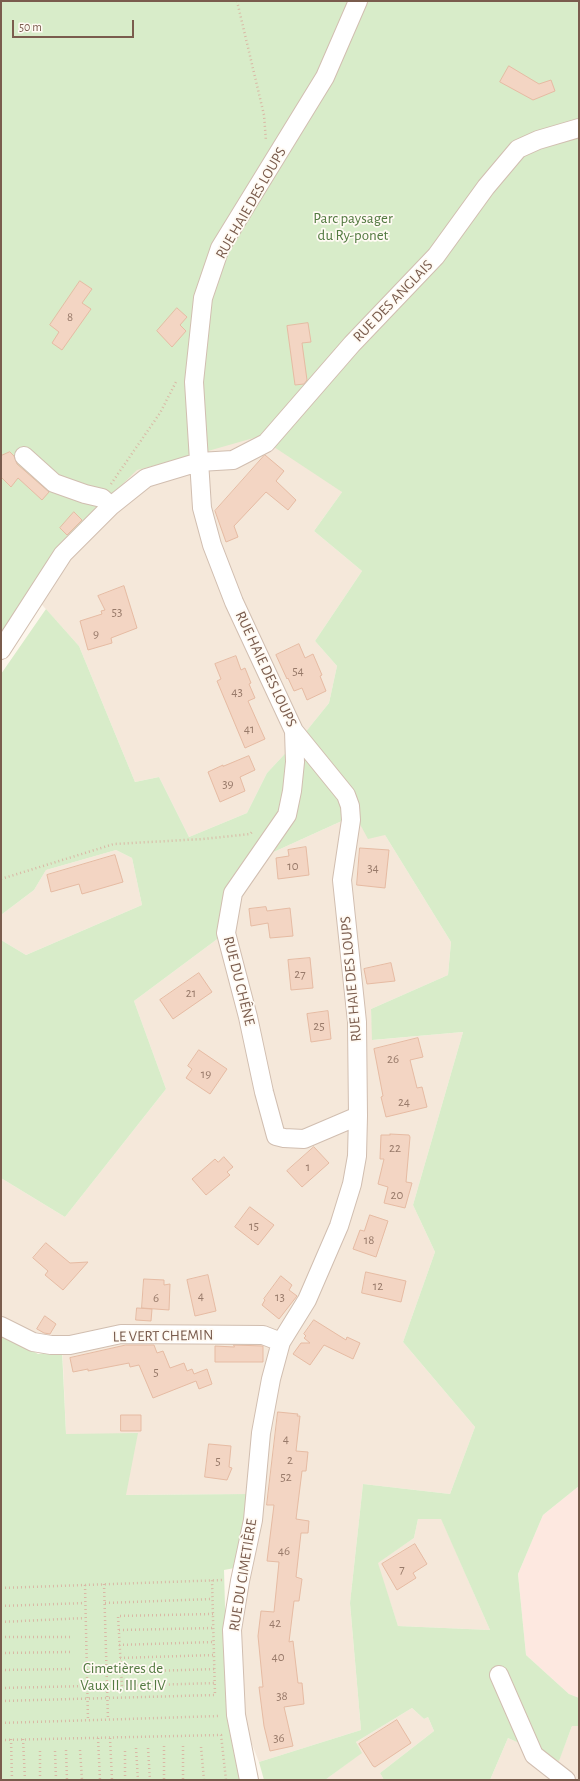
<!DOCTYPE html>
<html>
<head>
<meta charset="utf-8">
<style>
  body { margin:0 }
  #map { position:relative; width:580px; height:1781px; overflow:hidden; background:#fdf6ec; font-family:"Alegreya Sans",sans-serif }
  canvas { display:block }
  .frame { position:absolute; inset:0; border:2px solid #7a5c4d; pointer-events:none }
  .scale { position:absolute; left:12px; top:20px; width:122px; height:18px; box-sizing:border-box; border:2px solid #7a5c4d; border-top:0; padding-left:5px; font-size:12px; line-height:14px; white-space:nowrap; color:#7a5c4d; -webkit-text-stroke:3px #fffaf3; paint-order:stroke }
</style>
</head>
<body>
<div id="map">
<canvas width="580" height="1781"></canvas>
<div class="frame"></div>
<div class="scale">50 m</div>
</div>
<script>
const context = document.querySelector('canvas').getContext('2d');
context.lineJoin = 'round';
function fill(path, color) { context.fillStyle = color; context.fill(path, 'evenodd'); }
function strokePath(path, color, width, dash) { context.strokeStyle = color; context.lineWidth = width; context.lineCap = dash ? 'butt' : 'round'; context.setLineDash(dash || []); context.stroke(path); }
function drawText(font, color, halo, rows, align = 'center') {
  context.font = font + ' "Alegreya Sans",sans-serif'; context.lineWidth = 3.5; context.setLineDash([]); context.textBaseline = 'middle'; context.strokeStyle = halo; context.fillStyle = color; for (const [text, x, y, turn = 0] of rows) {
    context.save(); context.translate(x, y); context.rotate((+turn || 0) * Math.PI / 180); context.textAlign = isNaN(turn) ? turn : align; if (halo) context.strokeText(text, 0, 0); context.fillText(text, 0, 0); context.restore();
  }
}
fill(new Path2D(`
  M 195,276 L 342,492 L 314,531 L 362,571 L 315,641 L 337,666 L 329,703 L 308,729 L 267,773 L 247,813 L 189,837 L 159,777 L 135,782 L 79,646 L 35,597 L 1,617 Z
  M 355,815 L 385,835 L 451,942 L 448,975 L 371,1009 L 373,1040 L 463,1032 L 413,1205 L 435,1252 L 403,1342 L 475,1427 L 450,1494 L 363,1484 L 350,1603 L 361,1730 L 259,1762 L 242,1719 L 238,1583 L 249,1494 L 125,1495 L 66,1434 L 62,1341 L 33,1339 L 1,1320 L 1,1178 L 65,1217 L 166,1089 L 134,1001 L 220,937 L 231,895 L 267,855 Z
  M 116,850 L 132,858 L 142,905 L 26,955 L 1,940 L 1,915 L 34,890 L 46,870 Z
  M 441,1518 L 490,1630 L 398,1626 L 377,1563 L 414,1538 L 418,1519 Z
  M 412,1708 L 424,1719 L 428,1717 L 434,1731 L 380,1773 L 384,1780 L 325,1780 L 361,1753 L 356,1742 Z
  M 572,1726 L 579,1726 L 579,1780 L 490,1780 L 508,1738 L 559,1760 Z`), '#f5e8da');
fill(new Path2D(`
  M 579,1486 L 579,1698 L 569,1694 L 526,1655 L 518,1574 L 543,1515 Z`), '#fde8e0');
fill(new Path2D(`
  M 1,1 L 579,1 L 579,1486 L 543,1515 L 518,1574 L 526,1655 L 569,1694 L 579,1698 L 579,1726 L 572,1726 L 559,1761 L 508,1738 L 490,1780 L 384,1780 L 380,1773 L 434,1731 L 428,1717 L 424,1719 L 412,1708 L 356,1742 L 362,1753 L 325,1780 L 264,1780 L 259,1762 L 361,1730 L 350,1603 L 363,1484 L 450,1494 L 475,1427 L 403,1342 L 435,1252 L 413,1205 L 463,1032 L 372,1040 L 371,1009 L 448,975 L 451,942 L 385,835 L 368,839 L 355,815 L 267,855 L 231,895 L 220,937 L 134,1001 L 166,1089 L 65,1217 L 1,1178 L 1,940 L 26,955 L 142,905 L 132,858 L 116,850 L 46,870 L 34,890 L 1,915 L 1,674 L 46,609 L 79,646 L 135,782 L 159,777 L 189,837 L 247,813 L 267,773 L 308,729 L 329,703 L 337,666 L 315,641 L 362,571 L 314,531 L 342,492 L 274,447 L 264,435 L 194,455 L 137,470 L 103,503 L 1,634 ZM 418,1519 L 441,1519 L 490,1630 L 398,1626 L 378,1563 L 414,1538 Z
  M 1,1334 L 38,1354 L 62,1350 L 66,1434 L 138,1433 L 126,1495 L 249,1494 L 240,1567 L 224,1570 L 228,1716 L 241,1780 L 1,1780 Z`), '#d8ecc9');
const building = new Path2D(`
  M 509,66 L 539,84 L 551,80 L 555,91 L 533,100 L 500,82 Z
  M 80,281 L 92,289 L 82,303 L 91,309 L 62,350 L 52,343 L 59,332 L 50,325 Z
  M 177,308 L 187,317 L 180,325 L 186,331 L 172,347 L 157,331 Z
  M 308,323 L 311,342 L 302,343 L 307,380 L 304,384 L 295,385 L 287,326 Z
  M 10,452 L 14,456 L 17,464 L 49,492 L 42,500 L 18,478 L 11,487 L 1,477 L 1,456 Z
  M 265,455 L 284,471 L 276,481 L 296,500 L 288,510 L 266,492 L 234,526 L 238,537 L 226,542 L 215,511 Z
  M 74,512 L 82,520 L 67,535 L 60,528 Z
  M 124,586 L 137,628 L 111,638 L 112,643 L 88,650 L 80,621 L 102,614 L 101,611 L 105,610 L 98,596 Z
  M 299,644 L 305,658 L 313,654 L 322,675 L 320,676 L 326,691 L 307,700 L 302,688 L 294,691 L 288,678 L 287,679 L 276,655 Z
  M 236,656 L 241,670 L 245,668 L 251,683 L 249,684 L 255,698 L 248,701 L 265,739 L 245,748 L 217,681 L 221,679 L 215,664 Z
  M 249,756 L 255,770 L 240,777 L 245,791 L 220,802 L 208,772 L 223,765 L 223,766 Z
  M 306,847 L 309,875 L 278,879 L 276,858 L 289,856 L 288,850 Z
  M 360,848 L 389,850 L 385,888 L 357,885 Z
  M 115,855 L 123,882 L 82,894 L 79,884 L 51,892 L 47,875 Z
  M 266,907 L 267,911 L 290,908 L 293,936 L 270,938 L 268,923 L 251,926 L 249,909 Z
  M 310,958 L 313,988 L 291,990 L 288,960 Z
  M 391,963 L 395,981 L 367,984 L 364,969 Z
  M 199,973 L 212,992 L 173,1019 L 160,1000 Z
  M 328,1011 L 331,1039 L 311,1042 L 307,1014 Z
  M 418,1038 L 423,1057 L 410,1060 L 417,1088 L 422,1087 L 427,1107 L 386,1117 L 381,1097 L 383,1096 L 374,1049 Z
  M 199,1050 L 227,1069 L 210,1094 L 186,1078 L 192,1069 L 188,1066 Z
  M 390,1134 L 409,1135 L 410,1137 L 406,1182 L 412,1183 L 405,1208 L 384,1203 L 388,1187 L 378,1184 L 384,1159 L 380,1159 L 381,1135 L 390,1135 Z
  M 314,1147 L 329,1163 L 302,1187 L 287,1171 Z
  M 224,1157 L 233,1167 L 227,1172 L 230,1175 L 206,1195 L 192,1179 L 215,1159 L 218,1162 Z
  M 250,1207 L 274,1225 L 258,1245 L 235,1227 Z
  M 370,1215 L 388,1221 L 376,1257 L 353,1249 L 360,1230 L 364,1231 Z
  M 46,1243 L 70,1263 L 88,1262 L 63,1290 L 45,1275 L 48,1271 L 33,1258 Z
  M 366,1272 L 406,1281 L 401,1302 L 362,1293 Z
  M 208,1275 L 216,1311 L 195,1316 L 187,1280 Z
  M 281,1276 L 292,1285 L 289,1290 L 297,1296 L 279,1319 L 262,1305 L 265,1300 L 264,1299 Z
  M 144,1279 L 164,1280 L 164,1285 L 170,1284 L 169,1310 L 142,1308 Z
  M 137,1308 L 152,1309 L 151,1321 L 136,1320 Z
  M 45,1316 L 56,1324 L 50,1334 L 44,1333 L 37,1329 Z
  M 314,1320 L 346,1340 L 347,1337 L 360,1343 L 353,1359 L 324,1345 L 310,1365 L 293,1354 L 301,1343 L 310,1343 L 304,1338 L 306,1336 L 304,1334 Z
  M 126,1345 L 154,1345 L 157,1353 L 163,1351 L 170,1368 L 184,1363 L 187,1371 L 192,1369 L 194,1374 L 207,1369 L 212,1384 L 199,1389 L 196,1381 L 153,1398 L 139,1365 L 130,1367 L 129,1363 L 88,1371 L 88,1369 L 73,1372 L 70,1358 Z
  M 234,1345 L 263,1346 L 263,1362 L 215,1362 L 215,1346 L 234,1347 Z
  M 278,1412 L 298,1414 L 297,1416 L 300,1416 L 296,1451 L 308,1452 L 306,1471 L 302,1471 L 296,1519 L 309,1521 L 308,1533 L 301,1533 L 296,1577 L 302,1579 L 299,1601 L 294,1601 L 289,1642 L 293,1641 L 298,1683 L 302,1683 L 304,1704 L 284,1707 L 293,1746 L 270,1751 L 264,1726 L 259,1687 L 263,1687 L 258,1636 L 261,1611 L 274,1612 L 279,1562 L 267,1561 L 274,1505 L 267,1505 Z
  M 121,1415 L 141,1415 L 141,1431 L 121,1431 Z
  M 209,1444 L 231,1446 L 229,1467 L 232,1468 L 227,1480 L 205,1477 Z
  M 415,1544 L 427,1564 L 413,1573 L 416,1578 L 397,1590 L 382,1564 Z
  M 397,1720 L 411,1743 L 375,1767 L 373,1766 L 359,1744 Z`);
fill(building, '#f3d5c3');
strokePath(building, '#e6bba3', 1);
const minor = new Path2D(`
  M 24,456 L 54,483 L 85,494 L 102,498 L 111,506
  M 1,650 L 63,554 L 111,506 L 146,478 L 199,462 L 233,460 L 266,443 L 352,344 L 436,256 L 486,187 L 518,149 L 538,140 L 579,128
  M 294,731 L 295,762 L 292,791 L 287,815 L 233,893 L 226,933 L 248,1017 L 264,1092 L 276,1136 L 284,1138 L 304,1139 L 358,1116
  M 1,1326 L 33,1342 L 51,1345 L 70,1345 L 121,1334 L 263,1335 L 281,1342
  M 499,1675 L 534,1755 L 566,1780
  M 249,1780 L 236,1715 L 232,1630 L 240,1581 L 253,1520 L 261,1433 L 271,1379 L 281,1342 L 307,1300 L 339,1226 L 352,1184 L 357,1156 L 358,1116 L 357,1022 L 342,880 L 351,820 L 350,806 L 346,795 L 294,731 L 234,602 L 212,545 L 202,508 L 194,382 L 203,298 L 220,248 L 325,77 L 358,1`);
strokePath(minor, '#d1beb0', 20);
strokePath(new Path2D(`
  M 237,1 L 264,115 L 266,141
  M 111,484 L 160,413 L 177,380
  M 1,879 L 114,844 L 203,839 L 250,834 L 253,831
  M 104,1584 L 108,1719
  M 85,1585 L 88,1720
  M 1,1588 L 224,1580
  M 105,1603 L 212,1599
  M 1,1606 L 85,1603
  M 213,1614 L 118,1616 L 122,1686 L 214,1683
  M 1,1622 L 85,1618
  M 119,1630 L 213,1628
  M 1,1637 L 73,1637
  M 119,1645 L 213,1642
  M 1,1653 L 70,1652
  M 120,1658 L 214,1655
  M 1,1670 L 72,1669
  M 121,1672 L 214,1669
  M 1,1688 L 86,1686
  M 1,1701 L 215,1695 L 212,1579
  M 1,1723 L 220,1716
  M 98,1738 L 100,1780
  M 110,1738 L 112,1780
  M 11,1739 L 12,1780
  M 23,1739 L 25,1780
  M 1,1740 L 221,1735 L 226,1780
  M 164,1746 L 164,1780
  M 183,1746 L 183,1780
  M 201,1747 L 204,1780
  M 136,1748 L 138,1780
  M 148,1748 L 150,1780
  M 66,1750 L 67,1780
  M 80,1750 L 82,1780
  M 40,1751 L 40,1780
  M 55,1751 L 56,1780
  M 125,1780 L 125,1748`), '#d9b8a5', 2.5, [1, 3]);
strokePath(minor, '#fff', 18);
drawText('13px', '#987a6a', null, [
  ["8",70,317],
  ["53",117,612],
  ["9",96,634],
  ["54",298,671],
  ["43",237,692],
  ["41",249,729],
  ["39",228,784],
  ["10",293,866],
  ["34",373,868],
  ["27",300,974],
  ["21",191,993],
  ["25",319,1026],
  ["26",393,1059],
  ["19",206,1074],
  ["24",404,1102],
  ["22",395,1148],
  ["1",308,1167],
  ["20",397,1195],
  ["15",254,1226],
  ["18",369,1240],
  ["12",378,1286],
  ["4",201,1296],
  ["13",280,1297],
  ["6",156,1298],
  ["5",156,1372],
  ["4",286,1439],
  ["2",290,1460],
  ["5",218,1461],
  ["52",286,1477],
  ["46",284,1551],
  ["7",402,1569],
  ["42",275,1623],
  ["40",278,1657],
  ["38",282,1696],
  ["36",279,1738]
]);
drawText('15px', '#7a5c4d', '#fffaf3', [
  ["RUE HAIE DES LOUPS",251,203,-60],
  ["RUE DES ANGLAIS",393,301,-46],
  ["RUE HAIE DES LOUPS",266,669,65],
  ["RUE HAIE DES LOUPS",351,979,-95],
  ["RUE DU CHÊNE",239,981,76],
  ["LE VERT CHEMIN",163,1336,-1],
  ["RUE DU CIMETIÈRE",243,1575,-81]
]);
drawText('15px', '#537a41', '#fffaf3', [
  ["Parc paysager",353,218],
  ["du Ry-ponet",353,235],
  ["Cimetières de",123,1668],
  ["Vaux II, III et IV",123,1685]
]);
</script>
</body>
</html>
